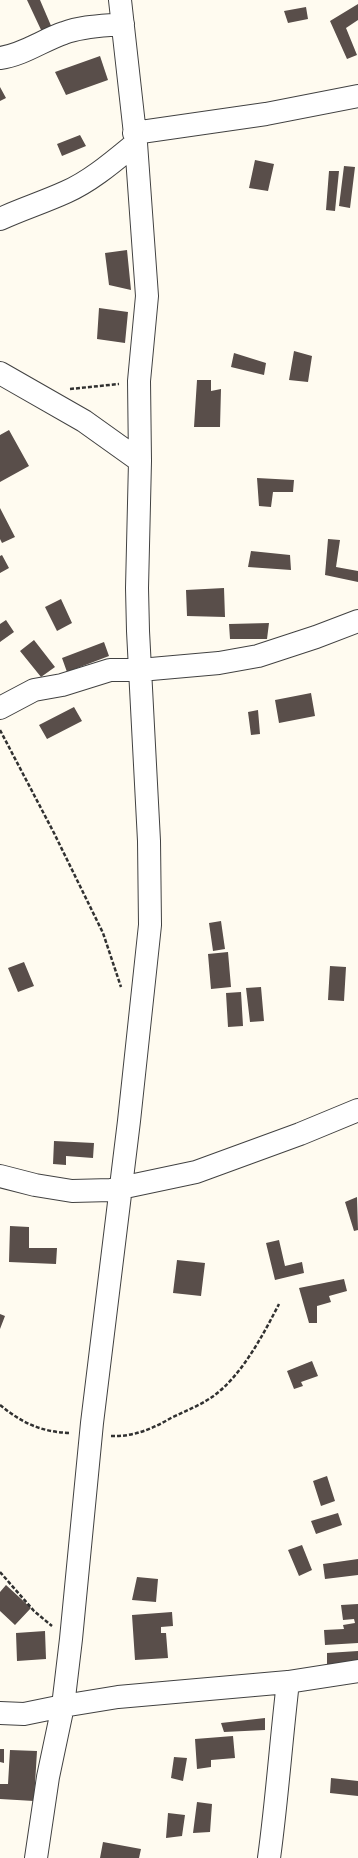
<!DOCTYPE html>
<html>
<head>
<meta charset="utf-8">
<style>
  body { margin:0 }
  canvas { display:block; background:#fffbf0 }
</style>
</head>
<body>
<canvas width="358" height="1858"></canvas>
<script>
const context = document.querySelector('canvas').getContext('2d');
context.lineJoin = 'round';
function fill(path, color) { context.fillStyle = color; context.fill(path, 'evenodd'); }
function strokePath(path, color, width, dash) { context.strokeStyle = color; context.lineWidth = width; context.lineCap = dash ? 'butt' : 'round'; context.setLineDash(dash || []); context.stroke(path); }
fill(new Path2D(`
  M 27,0 L 40,0 L 52,28 L 42,32 Z
  M 358,4 L 358,20 L 346,28 L 357,55 L 347,59 L 330,21 Z
  M 306,7 L 308,19 L 288,23 L 284,11 Z
  M 100,56 L 108,80 L 66,95 L 55,72 Z
  M 0,87 L 6,98 L 0,101 Z
  M 80,135 L 86,146 L 62,156 L 57,144 Z
  M 255,160 L 274,164 L 268,191 L 249,188 Z
  M 344,166 L 355,167 L 350,208 L 339,206 Z
  M 329,171 L 339,171 L 335,211 L 326,210 Z
  M 127,250 L 131,290 L 109,285 L 105,253 Z
  M 99,308 L 128,312 L 125,343 L 97,339 Z
  M 294,351 L 312,356 L 308,382 L 289,380 Z
  M 234,353 L 266,363 L 264,375 L 231,367 Z
  M 197,380 L 211,380 L 211,391 L 221,389 L 220,427 L 194,427 Z
  M 9,430 L 29,466 L 0,482 L 0,435 Z
  M 257,478 L 294,480 L 293,492 L 273,492 L 271,507 L 259,506 Z
  M 0,508 L 15,537 L 2,543 L 0,539 Z
  M 328,539 L 340,540 L 336,567 L 358,571 L 358,582 L 325,575 Z
  M 251,551 L 290,555 L 291,570 L 248,567 Z
  M 2,555 L 9,568 L 0,573 L 0,556 Z
  M 224,588 L 225,617 L 187,616 L 186,590 Z
  M 61,599 L 72,623 L 57,631 L 45,607 Z
  M 6,620 L 14,632 L 0,642 L 0,624 Z
  M 269,623 L 267,639 L 230,639 L 229,624 Z
  M 34,640 L 55,667 L 41,677 L 20,651 Z
  M 104,642 L 109,656 L 67,672 L 62,658 Z
  M 311,693 L 315,716 L 279,723 L 275,700 Z
  M 74,707 L 82,721 L 47,739 L 39,725 Z
  M 258,710 L 260,734 L 251,735 L 248,712 Z
  M 221,921 L 225,949 L 213,951 L 209,923 Z
  M 228,952 L 231,987 L 211,989 L 208,954 Z
  M 24,962 L 34,986 L 18,992 L 8,968 Z
  M 330,966 L 346,967 L 344,1001 L 328,1000 Z
  M 261,987 L 264,1021 L 250,1022 L 246,988 Z
  M 241,992 L 243,1026 L 228,1027 L 226,993 Z
  M 54,1141 L 94,1143 L 93,1158 L 66,1156 L 66,1165 L 53,1164 Z
  M 357,1197 L 358,1230 L 354,1231 L 345,1202 Z
  M 10,1226 L 29,1227 L 29,1248 L 57,1248 L 56,1264 L 9,1262 Z
  M 279,1240 L 285,1266 L 302,1262 L 304,1273 L 275,1280 L 266,1243 Z
  M 177,1260 L 205,1263 L 201,1296 L 173,1293 Z
  M 344,1279 L 347,1291 L 329,1296 L 331,1302 L 317,1306 L 317,1323 L 309,1323 L 299,1288 Z
  M 0,1314 L 5,1316 L 0,1329 Z
  M 312,1361 L 318,1376 L 301,1382 L 303,1386 L 294,1389 L 287,1371 Z
  M 327,1476 L 335,1501 L 321,1506 L 313,1481 Z
  M 338,1513 L 342,1525 L 316,1534 L 311,1521 Z
  M 302,1545 L 312,1570 L 299,1576 L 288,1550 Z
  M 358,1559 L 358,1575 L 325,1579 L 323,1564 Z
  M 137,1577 L 158,1579 L 156,1602 L 132,1600 Z
  M 6,1585 L 31,1608 L 15,1625 L 0,1611 L 0,1592 Z
  M 358,1604 L 358,1643 L 325,1645 L 324,1630 L 344,1629 L 343,1625 L 355,1623 L 354,1619 L 343,1620 L 341,1605 Z
  M 172,1612 L 173,1626 L 161,1627 L 161,1633 L 166,1633 L 168,1658 L 135,1660 L 132,1615 Z
  M 45,1631 L 46,1659 L 17,1661 L 16,1633 Z
  M 358,1651 L 358,1667 L 327,1668 L 327,1653 Z
  M 265,1718 L 265,1730 L 224,1732 L 221,1723 Z
  M 233,1736 L 235,1758 L 211,1760 L 211,1767 L 197,1769 L 195,1739 Z
  M 0,1749 L 4,1749 L 4,1763 L 0,1762 Z
  M 10,1750 L 37,1751 L 34,1801 L 0,1799 L 0,1784 L 8,1784 Z
  M 174,1757 L 187,1758 L 183,1781 L 171,1778 Z
  M 331,1778 L 358,1781 L 358,1796 L 330,1793 Z
  M 197,1802 L 212,1804 L 210,1832 L 193,1833 Z
  M 168,1813 L 185,1815 L 182,1836 L 166,1838 Z
  M 103,1842 L 141,1849 L 139,1858 L 100,1858 Z`), '#594e4a');
const minor = new Path2D(`
  M 0,58 C 23,55 43,40 64,33 C 83,26 103,26 123,24
  M 134,133 L 266,114 L 358,96
  M 0,219 C 22,209 44,202 66,192 C 91,181 114,161 136,143
  M 0,373 L 84,421 L 140,461
  M 0,708 L 34,690 L 62,685 L 110,670 L 140,670 L 219,663 L 258,656 L 316,637 L 358,621
  M 0,1176 L 35,1185 L 72,1191 L 111,1190 L 196,1172 L 300,1134 L 358,1110
  M 0,1713 L 24,1714 L 63,1706 L 118,1697 L 288,1682 L 358,1671
  M 36,1858 L 48,1777 L 63,1706 L 71,1639 L 92,1423 L 129,1121 L 150,925 L 149,841 L 138,631 L 137,588 L 140,461 L 139,381 L 147,296 L 136,143 L 120,0
  M 269,1858 C 277,1800 281,1741 288,1682`);
strokePath(minor, '#424242', 24);
strokePath(new Path2D(`
  M 70,389 L 119,384
  M 0,730 L 54,833 L 103,933 L 121,987
  M 0,1405 C 22,1423 41,1432 70,1433
  M 111,1436 C 133,1437 152,1429 171,1418 C 185,1411 199,1406 212,1397 C 241,1377 263,1335 279,1304
  M 0,1572 L 34,1611 L 52,1626`), '#313131', 2.5, [4, 2]);
strokePath(minor, '#fff', 22);
</script>
</body>
</html>
